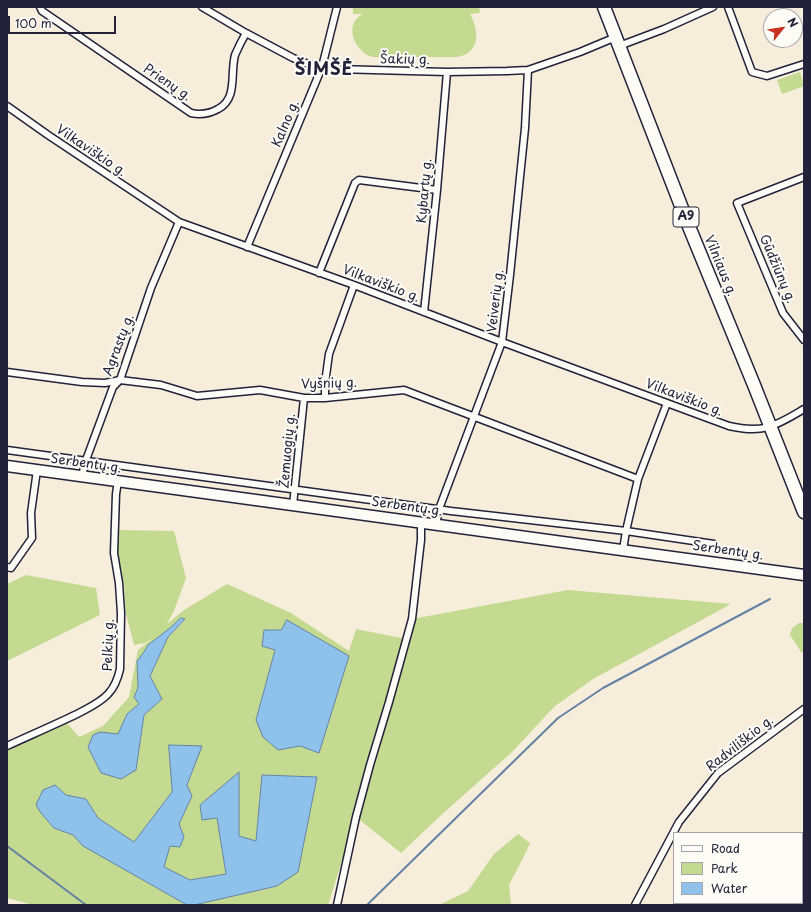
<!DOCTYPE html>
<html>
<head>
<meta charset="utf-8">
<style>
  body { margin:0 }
  #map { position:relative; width:811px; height:912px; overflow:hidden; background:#f7eddb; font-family:"Playpen Sans",sans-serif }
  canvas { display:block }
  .frame { position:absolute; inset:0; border:8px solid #22223b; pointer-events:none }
  .legend { position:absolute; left:673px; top:832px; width:130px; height:72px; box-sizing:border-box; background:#fdfcf7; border:1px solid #a5a5ac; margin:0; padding:5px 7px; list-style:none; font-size:12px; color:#22223b }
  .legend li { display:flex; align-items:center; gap:8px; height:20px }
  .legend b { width:20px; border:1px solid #a5a5ac }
  .north { position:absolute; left:763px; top:8px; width:40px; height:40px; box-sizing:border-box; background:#fdfcf7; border:1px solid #a5a5ac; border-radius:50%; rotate:60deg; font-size:11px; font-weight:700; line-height:16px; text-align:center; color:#22223b }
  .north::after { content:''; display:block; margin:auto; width:14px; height:18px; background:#c8321e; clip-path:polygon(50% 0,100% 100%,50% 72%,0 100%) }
  .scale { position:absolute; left:8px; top:16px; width:108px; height:18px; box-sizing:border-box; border:2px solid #22223b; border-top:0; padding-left:5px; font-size:12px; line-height:14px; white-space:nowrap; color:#22223b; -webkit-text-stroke:3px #fdfcf7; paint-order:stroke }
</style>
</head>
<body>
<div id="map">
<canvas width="811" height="912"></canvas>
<div class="frame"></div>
<ul class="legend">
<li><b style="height:5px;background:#fdfcf7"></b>Road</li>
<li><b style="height:11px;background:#c3da90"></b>Park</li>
<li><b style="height:11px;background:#8ec2eb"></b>Water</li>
</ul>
<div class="north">N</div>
<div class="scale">100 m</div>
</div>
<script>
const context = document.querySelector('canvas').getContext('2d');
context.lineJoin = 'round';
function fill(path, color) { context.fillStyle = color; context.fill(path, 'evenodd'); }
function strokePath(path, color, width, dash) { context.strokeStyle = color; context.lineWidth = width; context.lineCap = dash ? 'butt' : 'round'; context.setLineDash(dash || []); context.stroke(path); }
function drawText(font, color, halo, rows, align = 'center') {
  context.font = font + ' "Playpen Sans",sans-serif'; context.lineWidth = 4; context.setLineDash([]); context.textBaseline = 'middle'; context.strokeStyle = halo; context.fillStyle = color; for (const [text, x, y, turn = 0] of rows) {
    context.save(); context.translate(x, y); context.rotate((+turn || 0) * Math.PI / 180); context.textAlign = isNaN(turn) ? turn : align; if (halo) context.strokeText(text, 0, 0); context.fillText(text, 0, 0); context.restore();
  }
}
fill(new Path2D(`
  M 353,7 L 479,7 L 480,13 L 470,14 C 476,25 481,42 469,52 C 466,55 461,56 457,57 L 373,57 C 371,56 369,56 367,55 C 365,54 363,52 362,51 C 351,40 347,22 363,14 L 353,14 Z
  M 800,72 L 804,86 L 782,94 L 777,80 Z
  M 118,530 L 174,531 L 186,578 L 174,611 L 167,624 L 184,610 L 227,584 L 291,613 L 349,651 L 356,629 L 407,639 L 412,619 L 568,590 L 731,604 L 593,679 L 555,706 L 512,752 L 439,817 L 401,853 L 356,817 L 328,905 L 194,905 L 277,886 L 317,777 L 262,775 L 256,841 L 239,836 L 239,773 L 217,817 L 226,875 L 190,880 L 163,867 L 170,845 L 180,846 L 184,837 L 179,824 L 192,796 L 187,786 L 201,747 L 170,745 L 172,792 L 134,842 L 98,818 L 86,799 L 66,795 L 55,785 L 54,828 L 73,835 L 84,846 L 187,905 L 33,905 L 7,898 L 7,749 L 67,723 L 79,737 L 103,726 L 129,697 L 138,650 L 153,638 L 145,643 L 134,645 L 126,614 L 124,586 L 118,553 ZM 181,618 L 185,620 L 168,637 L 150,676 L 162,699 L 144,715 L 136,770 L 100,732 L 118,734 L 127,714 L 139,704 L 134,697 L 138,688 L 137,661 L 144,652 L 149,645 L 170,628 ZM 275,650 L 319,753 L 300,746 L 278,750 L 256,720 Z
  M 26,575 L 96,588 L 100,615 L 7,661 L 7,584 Z
  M 799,623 L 804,623 L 804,652 L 801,652 L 790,635 L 792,628 Z
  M 518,834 L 530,843 L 522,860 L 509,885 L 511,905 L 439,905 L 468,891 L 494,854 Z`), '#c3da90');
const water = new Path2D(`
  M 181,618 L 185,619 L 168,637 L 150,676 L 162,699 L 144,715 L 136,770 L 121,779 L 101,773 L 88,747 L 93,735 L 100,732 L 118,734 L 127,714 L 139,704 L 134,697 L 138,688 L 137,661 L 144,652 L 148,645 L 170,628 Z
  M 287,620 L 349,656 L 319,753 L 300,746 L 278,750 L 263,737 L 256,720 L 275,650 L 262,646 L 264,630 L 281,630 Z
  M 169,745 L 202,746 L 187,785 L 192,796 L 179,824 L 184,837 L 180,847 L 170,846 L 164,867 L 190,880 L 226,874 L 217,818 L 202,820 L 200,805 L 239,772 L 239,836 L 256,841 L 262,775 L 317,777 L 298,872 L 277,886 L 194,905 L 187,905 L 83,846 L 73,835 L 54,828 L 41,813 L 36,805 L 43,790 L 55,785 L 66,795 L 86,799 L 98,818 L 134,842 L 172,792 Z`);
fill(water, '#8ec2eb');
strokePath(water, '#6382a5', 1);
strokePath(new Path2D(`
  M 7,846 L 86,905
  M 367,905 L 558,718 L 603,688 L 770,599`), '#6382a5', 2);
const street = new Path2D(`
  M 40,7 L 42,11 L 191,113 C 200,115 209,114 218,109 C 238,99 230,73 235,55 C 238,48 242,40 246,33
  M 202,7 L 246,33 L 293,58 L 308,64 L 336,69 L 447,72 L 507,71 L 528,70 L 580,52 L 616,37
  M 728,7 L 752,72 L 767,76 L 804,64
  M 619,46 L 664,29 L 713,7
  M 7,106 L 48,135 L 179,222 L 354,285 L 502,342 L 729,426 C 764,434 775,426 804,409
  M 804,177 L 737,203 L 783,313 L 804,340
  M 247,247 L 322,67 L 337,7
  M 319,273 L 355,183 L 359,180 L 437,190
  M 424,312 L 437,190 L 447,72
  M 7,372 L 82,382 L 105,383 L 120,380 L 161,385 L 197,396 L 260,390 L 304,398 L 325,398 L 404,390 L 638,479
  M 325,398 L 325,383 L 329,354 L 354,285
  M 7,450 L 451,511 L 626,531 L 714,544
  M 82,476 L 86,460 L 113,387 L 120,380 L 151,288 L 179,222
  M 293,505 L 304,398
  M 436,525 L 439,509 L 502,342 L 510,275 L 525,128 L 528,70
  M 623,550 L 626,531 L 638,479 L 667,403
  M 7,567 L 11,568 L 32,538 L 31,513 L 37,470
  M 7,746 C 31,735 54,725 77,714 C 88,708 100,703 108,694 C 115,687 118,678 120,669 L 121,613 L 119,583 L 114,553 L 116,494 L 118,481
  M 337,905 L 356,817 L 370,765 L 389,702 L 412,619 L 421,540 L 421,522
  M 635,905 L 679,822 L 718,773 L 804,709`);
const primary = new Path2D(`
  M 7,466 L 804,575`);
const highway = new Path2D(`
  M 604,7 L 690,229 L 754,385 L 804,512`);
strokePath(street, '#22223b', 9);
strokePath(primary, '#22223b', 13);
strokePath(highway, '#22223b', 15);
strokePath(street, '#fdfcf7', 6);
strokePath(primary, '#fdfcf7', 10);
strokePath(highway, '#fdfcf7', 12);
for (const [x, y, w] of [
  [686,217,26]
]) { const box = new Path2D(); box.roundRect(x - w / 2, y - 10, w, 20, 3); context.fillStyle = '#fdfcf7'; context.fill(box); strokePath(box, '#22223b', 1); }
drawText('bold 12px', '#22223b', null, [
  ["A9",686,217]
]);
drawText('13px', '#22223b', '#fdfcf7', [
  ["Šakių g.",405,60,1],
  ["Prienų g.",167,83,34],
  ["Kalno g.",286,124,-67],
  ["Vilkaviškio g.",91,151,34],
  ["Kybartų g.",425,191,-85],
  ["Vilniaus g.",720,266,68],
  ["Gūdžiūnų g.",777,269,67],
  ["Vilkaviškio g.",381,284,21],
  ["Veiverių g.",496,301,-83],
  ["Agrastų g.",119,345,-69],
  ["Vyšnių g.",329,384,-2],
  ["Vilkaviškio g.",684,398,21],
  ["Žemuogių g.",288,451,-85],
  ["Serbentų g.",86,464,8],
  ["Serbentų g.",407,507,8],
  ["Serbentų g.",728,551,8],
  ["Pelkių g.",109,645,-88],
  ["Radviliškio g.",740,744,-38]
]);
context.letterSpacing = '1px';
drawText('bold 17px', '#22223b', '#fdfcf7', [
  ["ŠIMŠĖ",324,70]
]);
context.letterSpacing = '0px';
</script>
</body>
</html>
